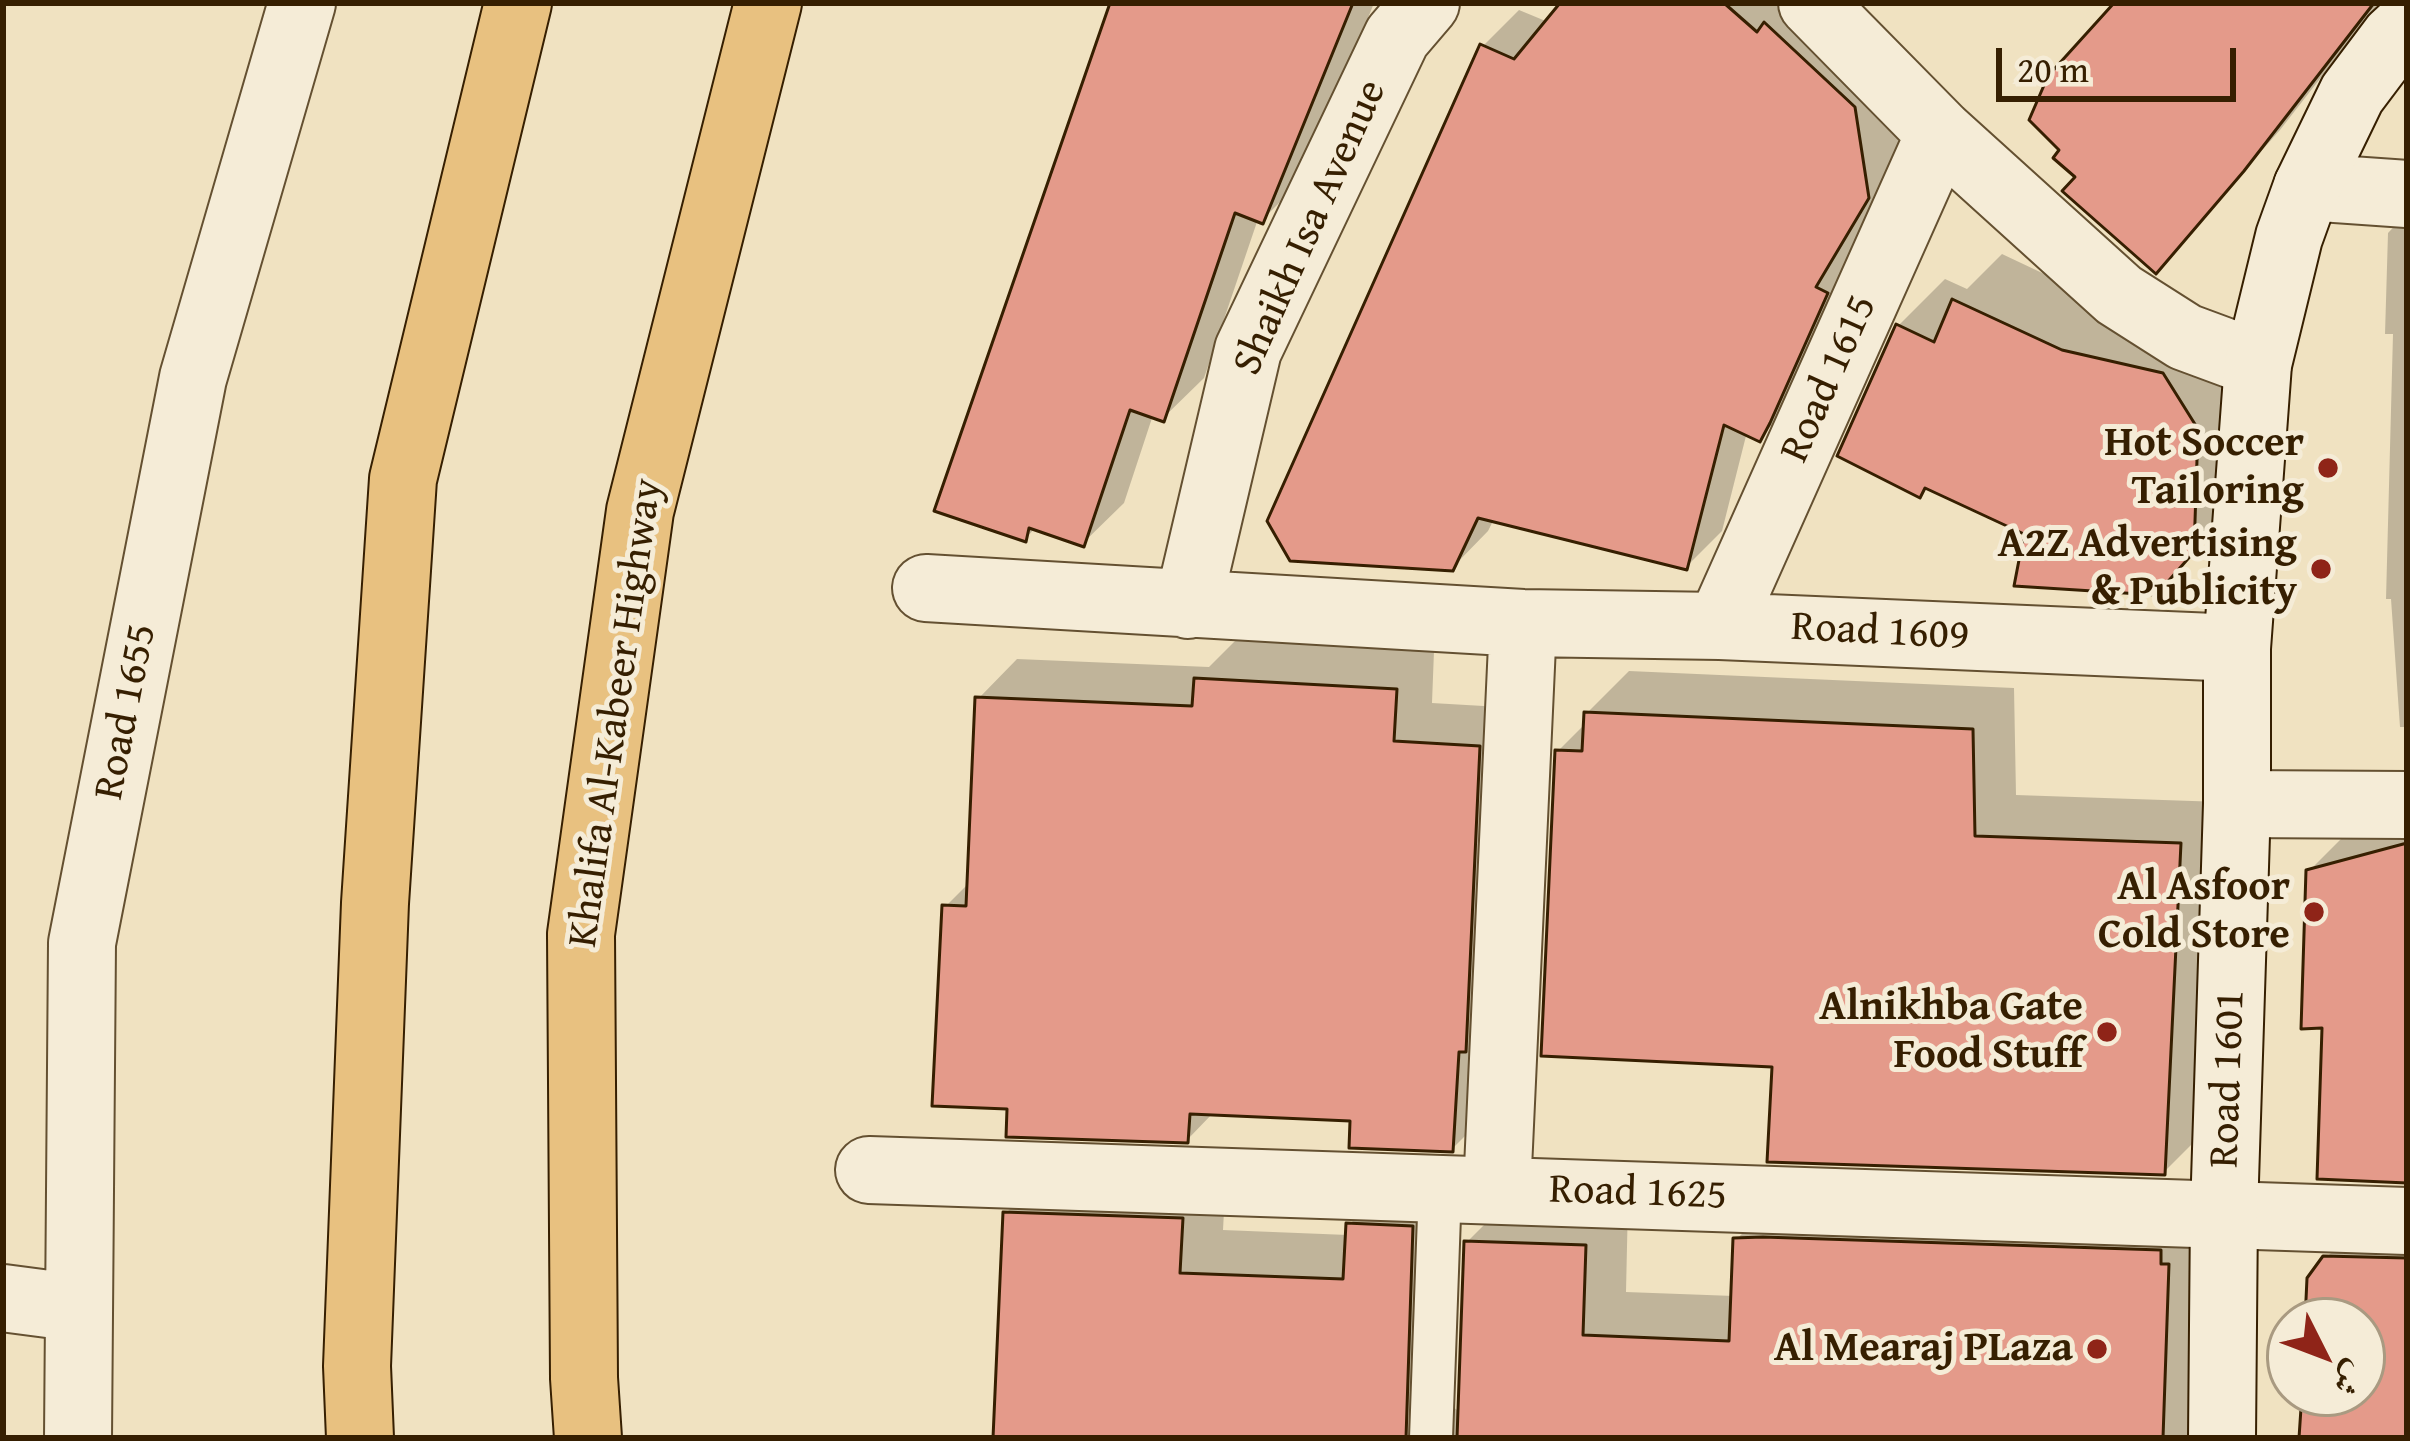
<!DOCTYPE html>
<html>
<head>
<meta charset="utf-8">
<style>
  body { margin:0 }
  #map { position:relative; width:2410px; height:1441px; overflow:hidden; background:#f0e2c1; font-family:"Gentium Book Plus",Amiri,serif }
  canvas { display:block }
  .frame { position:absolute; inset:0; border:6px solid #361f01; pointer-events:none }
  .north { position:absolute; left:2266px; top:1297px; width:120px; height:120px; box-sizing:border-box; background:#f5ecd7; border:3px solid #a99a81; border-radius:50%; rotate:132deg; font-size:33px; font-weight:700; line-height:48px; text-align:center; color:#361f01 }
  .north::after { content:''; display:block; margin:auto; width:42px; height:54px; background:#8f2418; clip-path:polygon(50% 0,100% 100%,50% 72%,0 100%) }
  .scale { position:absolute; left:1996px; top:48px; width:240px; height:54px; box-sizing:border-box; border:6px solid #361f01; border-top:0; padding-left:15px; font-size:36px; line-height:42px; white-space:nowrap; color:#361f01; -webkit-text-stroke:9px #f5ecd7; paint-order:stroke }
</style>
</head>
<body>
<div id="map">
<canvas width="2410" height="1441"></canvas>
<div class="frame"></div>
<div class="north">ش</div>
<div class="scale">20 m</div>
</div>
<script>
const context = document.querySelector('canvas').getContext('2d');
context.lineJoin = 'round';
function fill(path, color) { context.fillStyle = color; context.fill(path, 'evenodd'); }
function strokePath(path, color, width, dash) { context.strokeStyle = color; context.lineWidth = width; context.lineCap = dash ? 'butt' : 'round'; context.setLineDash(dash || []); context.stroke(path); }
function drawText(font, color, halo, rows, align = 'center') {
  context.font = font + ' "Gentium Book Plus",serif'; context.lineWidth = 10; context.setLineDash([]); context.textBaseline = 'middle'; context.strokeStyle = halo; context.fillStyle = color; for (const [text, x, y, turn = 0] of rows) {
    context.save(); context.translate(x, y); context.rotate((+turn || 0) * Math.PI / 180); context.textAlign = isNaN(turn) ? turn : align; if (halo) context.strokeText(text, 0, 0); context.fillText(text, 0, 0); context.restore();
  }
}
fill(new Path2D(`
  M 1113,3 L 1374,3 L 1303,179 L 1262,220 L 1258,219 L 1204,378 L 1163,418 L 1153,415 L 1124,503 L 1083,543 L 1036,527 L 1025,539 Z
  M 1563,3 L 1818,3 L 1890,70 L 1904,160 L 1850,250 L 1862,256 L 1795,402 L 1759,438 L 1747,432 L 1722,531 L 1686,567 L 1494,519 L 1488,531 L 1452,568 L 1483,46 L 1519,10 L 1548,22 Z
  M 2118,3 L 2379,3 L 2280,130 L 2156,270 L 2079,177 L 2064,150 Z
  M 2407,213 L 2407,727 L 2400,727 L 2391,599 L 2386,599 L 2393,334 L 2385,334 L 2388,233 Z
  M 2002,254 L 2110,305 L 2244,381 L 2240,502 L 2154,591 L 1928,486 L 1920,495 L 1898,326 L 1945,279 L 1967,289 Z
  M 1236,640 L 1434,651 L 1432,703 L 1518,708 L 1491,1110 L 1452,1149 L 1353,1119 L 1214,1112 L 1187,1140 L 1011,1106 L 945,907 L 970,882 L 978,699 L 1017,659 L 1209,667 Z
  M 1629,671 L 2014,688 L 2016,795 L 2222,802 L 2206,1130 L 2164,1172 L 1775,1064 L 1558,751 L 1587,722 L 1587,713 Z
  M 2407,812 L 2407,1180 L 2325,1025 L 2309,871 L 2354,826 Z
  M 1050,1169 L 1226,1175 L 1223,1230 L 1348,1235 L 1349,1225 L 1393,1180 L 1456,1182 L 1453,1407 L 1460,1412 L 1467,1242 L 1511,1198 L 1628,1202 L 1626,1292 L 1734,1296 L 1736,1240 L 1780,1195 L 2204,1207 L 2203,1438 L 996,1438 L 1006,1213 Z
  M 2371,1213 L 2407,1214 L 2407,1438 L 2301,1438 L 2303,1393 L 2362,1393 L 2362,1321 L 2308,1321 L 2326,1258 Z`), '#0003');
const building = new Path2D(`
  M 1110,3 L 1353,3 L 1263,224 L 1235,213 L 1164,422 L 1130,410 L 1084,547 L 1029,528 L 1026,542 L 934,511 Z
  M 1560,3 L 1724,3 L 1757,32 L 1764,22 L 1855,107 L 1869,198 L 1816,287 L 1828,293 L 1770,423 L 1760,442 L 1724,425 L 1687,570 L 1478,518 L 1453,571 L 1290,561 L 1267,521 L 1480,44 L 1514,59 Z
  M 2114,3 L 2374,3 L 2244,171 L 2156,274 L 2062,191 L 2075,177 L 2053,158 L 2059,150 L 2029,120 L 2048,76 Z
  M 1952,299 L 2062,350 L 2163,373 L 2198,429 L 2194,552 L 2156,595 L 2014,586 L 2024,534 L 1925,488 L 1920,498 L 1837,456 L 1896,324 L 1934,342 Z
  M 1194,678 L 1397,689 L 1394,741 L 1480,746 L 1466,1052 L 1459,1052 L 1453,1152 L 1349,1148 L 1350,1121 L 1190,1114 L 1188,1143 L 1006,1137 L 1007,1109 L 932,1106 L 942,905 L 966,906 L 975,697 L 1192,706 Z
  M 1584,712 L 1973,729 L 1975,836 L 2181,843 L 2165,1175 L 1767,1162 L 1772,1067 L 1541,1056 L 1555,750 L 1582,751 Z
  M 2407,843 L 2407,1183 L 2317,1179 L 2322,1028 L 2301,1029 L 2306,870 Z
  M 1003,1212 L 1183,1218 L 1180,1273 L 1343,1279 L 1346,1223 L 1413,1226 L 1406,1438 L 993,1438 Z
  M 1763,1237 L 2161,1250 L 2161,1264 L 2169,1264 L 2163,1438 L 1457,1438 L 1464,1241 L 1586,1245 L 1583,1335 L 1729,1341 L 1733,1238 Z
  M 2323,1256 L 2407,1258 L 2407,1438 L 2299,1438 L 2302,1393 L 2362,1393 L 2362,1321 L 2305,1321 L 2307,1278 Z`);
fill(building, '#e49a8a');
strokePath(building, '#361f01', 3);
const lane = new Path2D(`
  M 1431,1438 L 1440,1188`);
const street = new Path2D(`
  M 1812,3 L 1940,133 L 2119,295 L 2185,337 L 2258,364
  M 2307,187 L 2407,194
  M 926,588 L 1523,623 L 1720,626 L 2237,648
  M 1188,605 L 1248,350 L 1397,37 L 1426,3
  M 1720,626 L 1940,133
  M 2237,804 L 2407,805
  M 869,1170 L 2407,1221
  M 1497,1190 L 1523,623
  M 3,1298 L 79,1308
  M 78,1438 L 82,943 L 193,378 L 302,3`);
const secondary = new Path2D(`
  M 2222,1438 L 2224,1212 L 2237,804 L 2237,648 L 2258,364 L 2289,237 L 2307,187 L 2352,94 L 2394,38 L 2407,26`);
const primary = new Path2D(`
  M 360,1438 L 357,1366 L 375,903 L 403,479 L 518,3
  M 588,1438 L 584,1378 L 581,934 L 640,511 L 768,3`);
strokePath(lane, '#645031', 46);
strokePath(street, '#645031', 70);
strokePath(secondary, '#361f01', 70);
strokePath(primary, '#361f01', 70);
strokePath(lane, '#f5ecd7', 42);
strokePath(street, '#f5ecd7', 66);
strokePath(secondary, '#f5ecd7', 66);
strokePath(primary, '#e8c180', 66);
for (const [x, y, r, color] of [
  [2328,468,12,"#8f2418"],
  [2321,569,12,"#8f2418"],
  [2314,912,12,"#8f2418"],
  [2107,1032,12,"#8f2418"],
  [2097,1349,12,"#8f2418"]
]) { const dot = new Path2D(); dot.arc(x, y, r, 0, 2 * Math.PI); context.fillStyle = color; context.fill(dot); strokePath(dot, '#f5ecd7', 4.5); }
drawText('42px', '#361f01', '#f5ecd7', [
  ["Shaikh Isa Avenue",1311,228,-66],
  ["Road 1615",1830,379,-66],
  ["Road 1609",1880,633,3],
  ["Road 1655",127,712,-79],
  ["Khalifa Al-Kabeer Highway",617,713,-82],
  ["Road 1601",2229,1079,-88],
  ["Road 1625",1638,1194,2]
]);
drawText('bold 42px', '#361f01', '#f5ecd7', [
  ["Hot Soccer",2304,444],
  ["Tailoring",2304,492],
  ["A2Z Advertising",2297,545],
  ["& Publicity",2297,593],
  ["Al Asfoor",2290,888],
  ["Cold Store",2290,936],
  ["Alnikhba Gate",2083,1008],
  ["Food Stuff",2083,1056],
  ["Al Mearaj PLaza",2073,1349]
], 'right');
</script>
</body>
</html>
